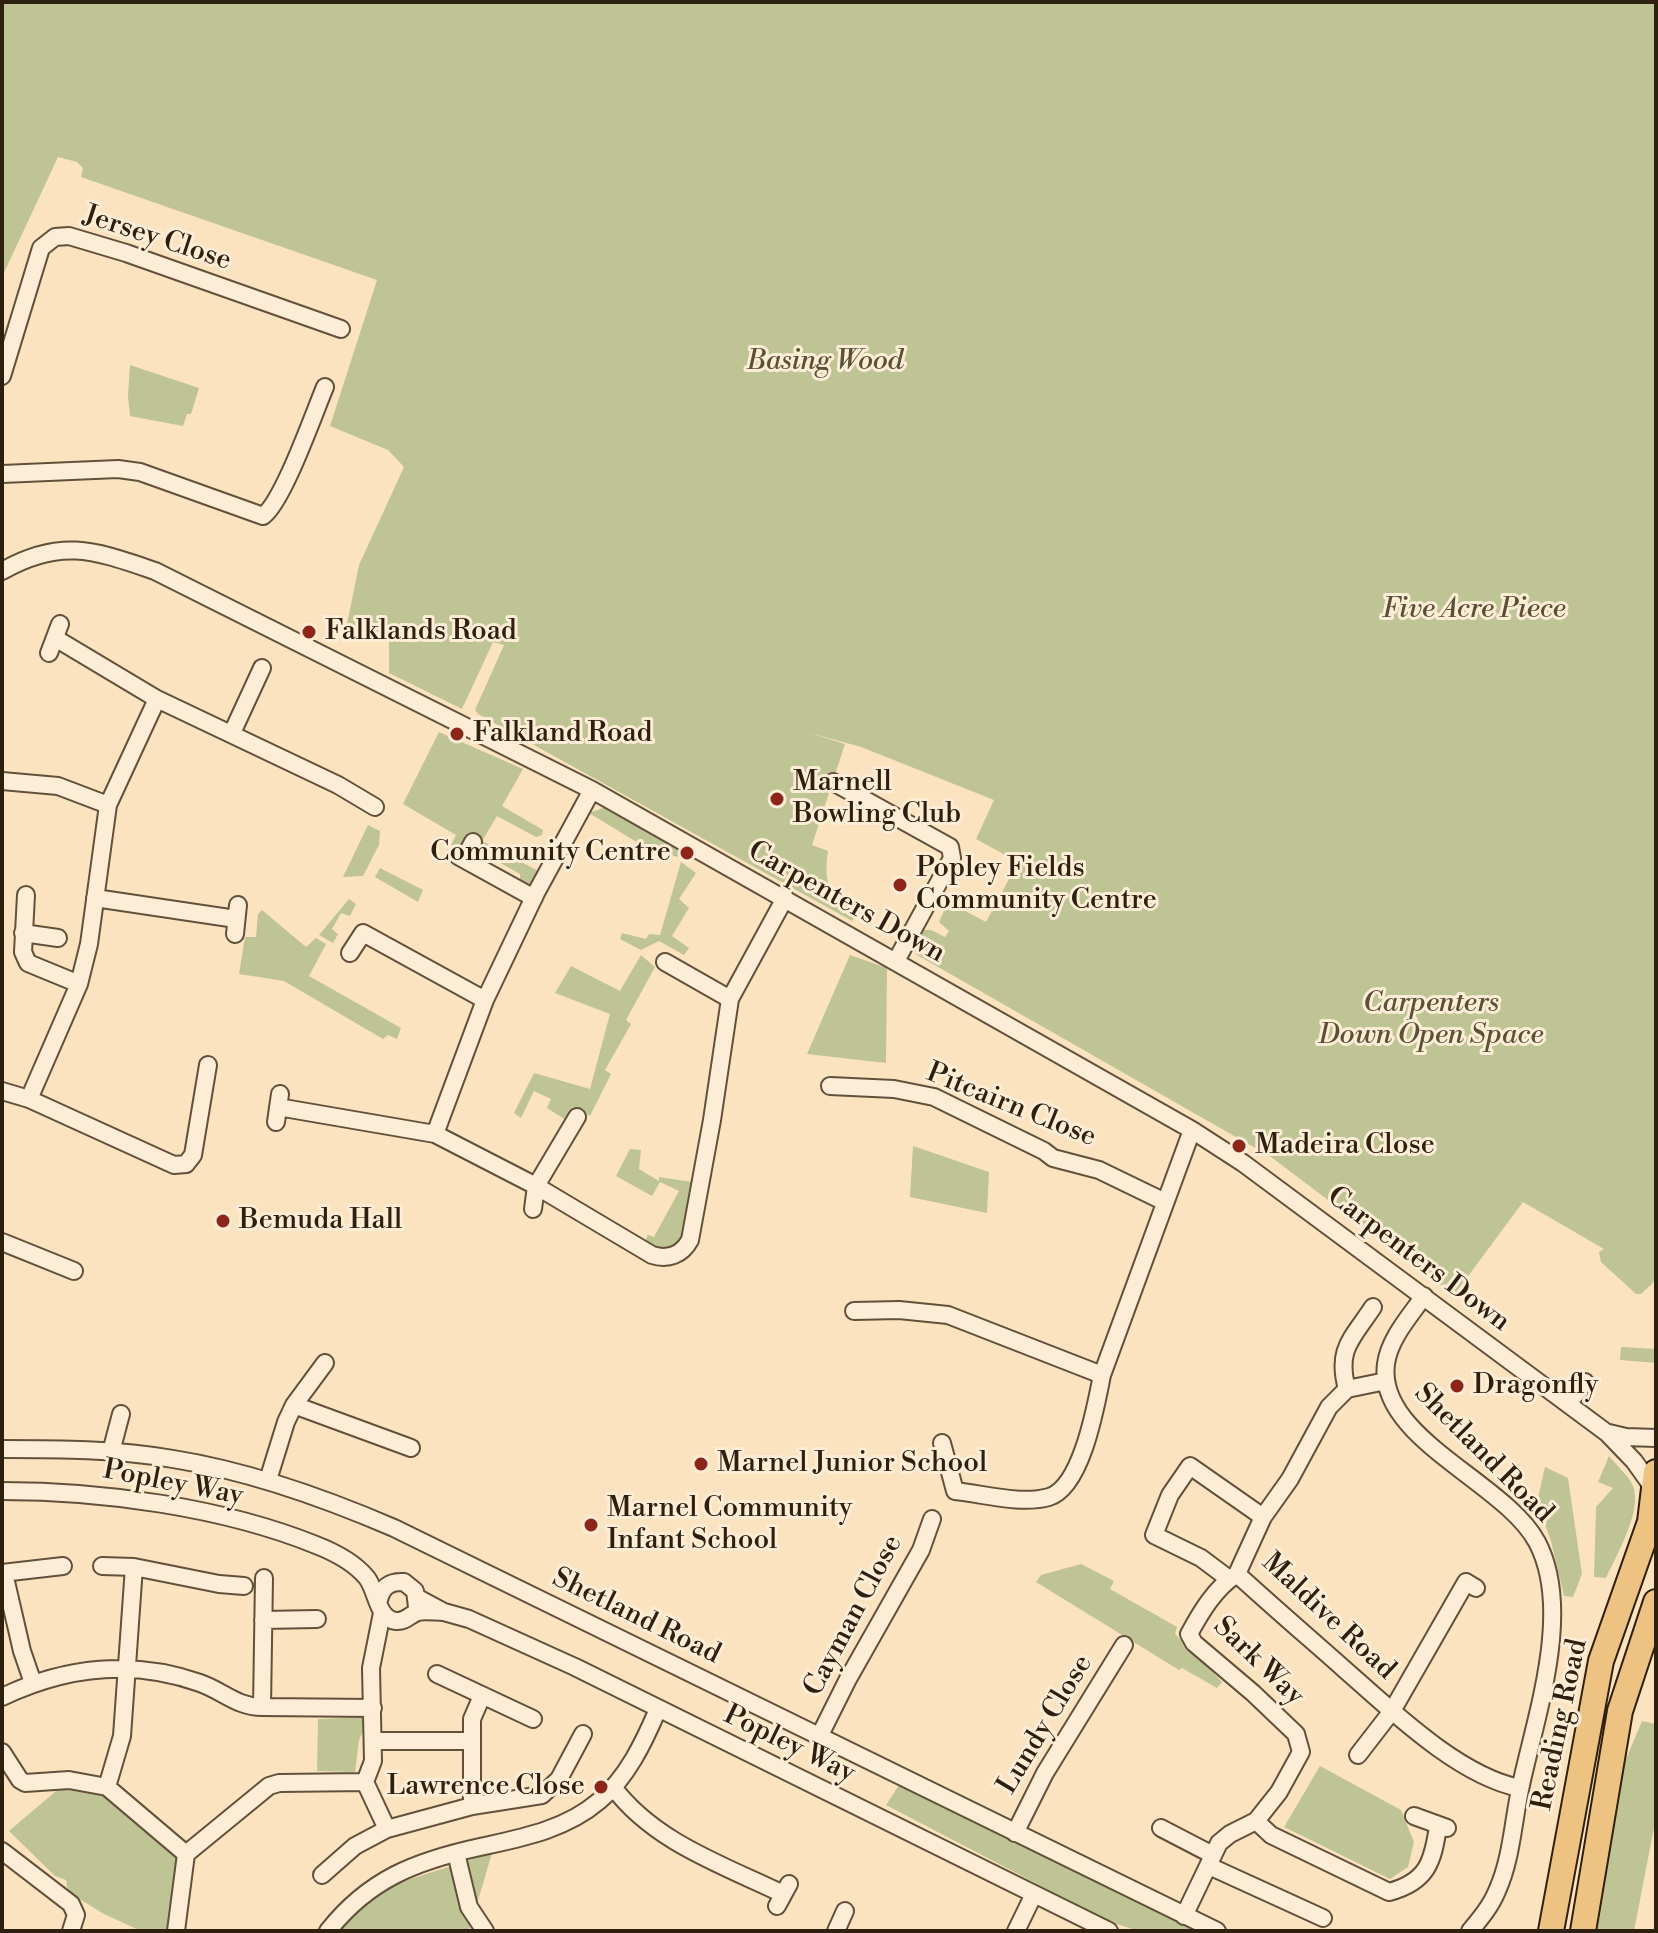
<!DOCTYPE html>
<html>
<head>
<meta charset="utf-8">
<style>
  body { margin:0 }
  #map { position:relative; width:1658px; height:1933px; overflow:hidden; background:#fce3c0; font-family:"Libre Bodoni",serif }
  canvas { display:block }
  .frame { position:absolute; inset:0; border:4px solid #2e200e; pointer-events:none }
</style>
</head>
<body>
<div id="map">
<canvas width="1658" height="1933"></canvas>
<div class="frame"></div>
</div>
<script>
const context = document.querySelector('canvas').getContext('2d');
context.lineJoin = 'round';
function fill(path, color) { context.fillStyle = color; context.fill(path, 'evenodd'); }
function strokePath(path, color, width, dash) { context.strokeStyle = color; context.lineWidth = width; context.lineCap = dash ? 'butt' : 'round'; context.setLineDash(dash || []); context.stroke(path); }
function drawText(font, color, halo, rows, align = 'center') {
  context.font = font + ' "Libre Bodoni",serif'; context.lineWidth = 6; context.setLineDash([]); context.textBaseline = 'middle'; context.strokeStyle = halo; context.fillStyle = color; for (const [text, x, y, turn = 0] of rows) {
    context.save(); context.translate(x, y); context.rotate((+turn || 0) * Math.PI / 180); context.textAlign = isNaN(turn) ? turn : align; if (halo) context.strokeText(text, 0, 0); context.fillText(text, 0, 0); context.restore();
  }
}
fill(new Path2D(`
  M 2,2 L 1656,2 L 1656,1277 L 1652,1284 L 1641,1294 L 1636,1294 L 1601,1262 L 1599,1252 L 1604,1249 L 1523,1202 L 1454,1295 L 1271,1157 L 917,955 L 912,943 L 920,930 L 931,930 L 945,937 L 949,931 L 939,922 L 948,902 L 986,922 L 1018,862 L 976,839 L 994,800 L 861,747 L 807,732 L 845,744 L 812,845 L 828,851 C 823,883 830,896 854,917 L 852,921 L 478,714 L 475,710 L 504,645 L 493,642 L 462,709 L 389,673 L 389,635 L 347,624 L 359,565 L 404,467 L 388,450 L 330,426 L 377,280 L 81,177 L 83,168 L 77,162 L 58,157 L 2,277 Z
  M 130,365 L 199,388 L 191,414 L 187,414 L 183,426 L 130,416 L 128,396 Z
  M 439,732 L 523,769 L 502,806 L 543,830 L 542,835 L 536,837 L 497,816 L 482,841 L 540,872 C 535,882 531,886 520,885 L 520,874 L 483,853 L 477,860 L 475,852 L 464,843 L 459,847 L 451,845 L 456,835 L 403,804 Z
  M 606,807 L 700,861 L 653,852 L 589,813 Z
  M 368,825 L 380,831 L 379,845 L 363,876 L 343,877 Z
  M 681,862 L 696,873 L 679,899 L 689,908 L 672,936 L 689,948 L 684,955 L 659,941 L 641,950 L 620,939 L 622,933 L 646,939 L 649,934 L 660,935 Z
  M 380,868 L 423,890 L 418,902 L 375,877 Z
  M 349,899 L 356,904 L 350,916 L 341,913 L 332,929 L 338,934 L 333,943 L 319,935 Z
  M 262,910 L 306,947 L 316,938 L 326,944 L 309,976 L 401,1028 L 397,1039 L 388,1035 L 383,1039 L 284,981 L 239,974 L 245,937 L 256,937 L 258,914 Z
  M 641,955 L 655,967 L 626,1020 L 631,1024 L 605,1070 L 611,1074 L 590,1116 L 573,1107 L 566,1120 L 547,1108 L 551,1099 L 534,1091 L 521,1118 L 514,1113 L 534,1073 L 590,1089 L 610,1014 L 555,993 L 571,966 L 620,991 Z
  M 850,955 L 887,968 L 886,1063 L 807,1054 Z
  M 913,1146 L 989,1172 L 987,1213 L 910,1197 Z
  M 630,1149 L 641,1150 L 639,1169 L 659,1181 L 659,1177 L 692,1182 L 689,1190 L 684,1223 L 687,1227 C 681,1250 663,1253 644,1243 L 648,1235 L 654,1237 L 679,1191 L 660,1182 L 652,1196 L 616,1176 Z
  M 1621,1347 L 1656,1349 L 1656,1363 L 1620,1360 Z
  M 1609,1456 C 1616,1465 1629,1476 1633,1486 C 1643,1510 1616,1556 1606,1578 L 1594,1577 L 1596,1507 L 1613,1488 L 1598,1482 Z
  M 1545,1467 L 1568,1478 L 1582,1574 L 1573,1597 L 1564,1596 L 1551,1541 L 1537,1502 Z
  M 1081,1564 L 1114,1581 L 1110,1589 L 1177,1627 L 1175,1634 L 1222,1682 L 1217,1688 L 1182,1668 L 1179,1670 L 1036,1582 L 1041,1575 Z
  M 370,1717 L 359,1740 L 355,1772 L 317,1771 L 318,1719 Z
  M 1642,1721 L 1656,1724 L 1656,1817 L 1634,1931 L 1595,1931 L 1624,1764 Z
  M 1320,1766 L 1401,1810 L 1414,1842 L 1408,1867 L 1390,1879 L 1284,1827 Z
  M 903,1779 L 1218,1931 L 1139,1931 L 1110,1922 L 886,1805 Z
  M 69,1780 L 107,1787 L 186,1854 L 171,1931 L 141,1931 L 104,1914 L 68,1892 L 66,1880 L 55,1876 L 9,1831 Z
  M 492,1853 L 469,1931 L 329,1931 L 379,1889 Z`), '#bec493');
const minor = new Path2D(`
  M 2,376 L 41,248 L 55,237 L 69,236 L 126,253 L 341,329
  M 2,474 L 118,469 L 140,472 L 263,516 C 283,502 314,413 325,387
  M 2,571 C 62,537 96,551 155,571 L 592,790 L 1192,1130 L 1243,1163 L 1607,1433 L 1634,1461 L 1654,1489
  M 55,638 L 157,699 L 338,785 L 375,807
  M 49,653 L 60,624
  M 232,733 L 262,668
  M 2,781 L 58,786 L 108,805
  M 833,782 L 950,847 L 952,858 L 896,961
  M 592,790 L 536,893 L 485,1000 L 435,1134 L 536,1186 L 652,1255 C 668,1260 682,1255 690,1240 L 712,1120 L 730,999 L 785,898
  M 458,856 L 534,898
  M 464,859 L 473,842
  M 26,895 L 23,952 L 28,963 L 79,984
  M 95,898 L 236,919
  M 23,933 L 58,938
  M 235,934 L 238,905
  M 350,953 L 363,933 L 485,1000
  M 665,962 L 730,999
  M 830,1086 L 894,1089 L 934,1097 L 1044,1151 L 1053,1158 L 1099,1170 L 1165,1202
  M 2,1091 L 29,1099 L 174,1165 L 186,1164 L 193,1155 L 208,1065
  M 29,1099 L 79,984 L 89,944 L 108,805 L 157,699
  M 278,1107 L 435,1134
  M 276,1122 L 280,1094
  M 533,1209 L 536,1186 L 577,1117
  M 2,1242 L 74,1271
  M 1424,1296 C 1410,1316 1389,1339 1386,1364 C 1376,1438 1505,1482 1537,1542 C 1573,1610 1536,1715 1521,1785 C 1513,1820 1512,1858 1497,1891 C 1491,1906 1480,1919 1470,1931
  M 854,1311 L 899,1310 L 948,1315 L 1102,1375
  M 1347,1389 C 1336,1349 1352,1339 1373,1307
  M 1569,1403 L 1585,1382
  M 294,1405 L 411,1448
  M 1609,1433 L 1626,1437 L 1656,1438
  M 942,1443 L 955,1491 C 984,1494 1021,1505 1049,1497 C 1082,1487 1096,1405 1102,1375 L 1192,1130
  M 2,1449 C 59,1449 116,1449 173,1459 C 249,1471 322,1497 394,1528 L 1217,1931
  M 111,1452 L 121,1414
  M 268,1480 L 286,1422 L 294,1405 L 325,1363
  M 2,1491 C 102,1491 222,1507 316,1545 C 334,1552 354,1562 367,1578 C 377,1591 377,1619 396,1621 C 406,1622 410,1614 418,1612 C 425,1610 435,1612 443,1612
  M 102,1566 L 134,1567 L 219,1584 L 244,1586
  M 134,1567 L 122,1736 L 107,1787 L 186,1854
  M 2,1573 L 63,1566
  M 4,1573 L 22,1651 L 33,1683
  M 1237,1574 C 1272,1606 1308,1637 1343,1668 C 1390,1709 1458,1776 1520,1788
  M 1237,1574 L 1263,1517 L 1290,1479 L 1329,1407 L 1347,1389 L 1386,1381
  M 264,1578 L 262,1707 L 373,1708
  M 1229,1579 L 1201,1558 L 1154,1535 L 1170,1495 L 1190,1466 L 1263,1517
  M 418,1598 L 444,1612 L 469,1619 L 575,1667 L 1109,1931
  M 379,1600 C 382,1587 390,1581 404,1582 L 415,1591 L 417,1607
  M 263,1620 L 317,1619
  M 437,1674 L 533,1719
  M 2,1697 C 65,1667 133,1659 200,1683 C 223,1691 237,1707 262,1707
  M 819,1737 L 848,1679 L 921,1550 L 932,1519
  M 373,1741 L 471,1741
  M 2,1752 L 20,1780 L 25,1783 L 69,1780 L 107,1787
  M 1358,1755 L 1392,1711 L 1466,1582 L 1476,1588
  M 365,1782 L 373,1761 L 371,1668 L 382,1613
  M 365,1782 L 387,1829
  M 613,1787 C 654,1842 723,1865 783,1894
  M 472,1806 L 472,1719 L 482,1696
  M 1414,1816 L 1447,1828
  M 1256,1821 L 1271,1835 L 1389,1892 C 1427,1882 1433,1862 1438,1826
  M 1161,1828 L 1213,1855
  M 1015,1833 L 1045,1773 L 1124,1645
  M 2,1851 L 71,1904 L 76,1915 L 71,1931
  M 456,1853 L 469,1907 L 485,1931
  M 1209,1866 L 1323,1918
  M 322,1875 L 355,1846 L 387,1829 L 472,1806 L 542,1795 L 559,1779 L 583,1734
  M 777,1906 L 789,1884
  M 1184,1916 L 1219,1843 L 1230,1834 L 1256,1821 L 1279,1792 L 1301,1752 L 1296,1734 L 1253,1693 L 1194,1643 L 1189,1634 C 1201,1612 1215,1588 1237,1574
  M 176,1931 L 186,1854 L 269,1786 L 279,1783 L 365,1782
  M 328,1931 C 369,1879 416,1861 480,1847 C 521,1838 565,1830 599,1801 C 627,1778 644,1742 658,1709
  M 836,1931 L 845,1911
  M 1016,1931 L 1034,1894`);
const highway = new Path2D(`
  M 1551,1931 L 1601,1661 L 1650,1522 L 1656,1472
  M 1583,1931 L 1620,1711 L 1656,1602`);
strokePath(minor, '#62513a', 20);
strokePath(highway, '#2e200e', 28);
strokePath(minor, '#fdedd6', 16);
strokePath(highway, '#eec280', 24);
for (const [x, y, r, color] of [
  [309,632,8,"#8f2418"],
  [457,734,8,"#8f2418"],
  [777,799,8,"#8f2418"],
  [687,853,8,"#8f2418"],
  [900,885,8,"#8f2418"],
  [1239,1146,8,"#8f2418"],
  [223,1221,8,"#8f2418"],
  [1457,1386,8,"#8f2418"],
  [701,1464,8,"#8f2418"],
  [591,1525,8,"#8f2418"],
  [601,1787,8,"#8f2418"]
]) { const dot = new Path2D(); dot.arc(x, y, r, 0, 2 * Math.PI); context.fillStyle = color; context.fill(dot); strokePath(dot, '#fdedd6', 3); }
drawText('28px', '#2e200e', '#fdedd6', [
  ["Jersey Close",157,239,18],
  ["Carpenters Down",846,903,29],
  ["Pitcairn Close",1011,1106,22],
  ["Carpenters Down",1418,1260,37],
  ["Shetland Road",1483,1454,45],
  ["Popley Way",173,1484,11],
  ["Cayman Close",854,1616,-62],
  ["Shetland Road",636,1617,26],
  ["Maldive Road",1328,1617,43],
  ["Sark Way",1258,1662,44],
  ["Lundy Close",1046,1725,-59],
  ["Reading Road",1561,1725,-78],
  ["Popley Way",789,1745,26]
]);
drawText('italic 28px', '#595136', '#fdedd6', [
  ["Basing Wood",825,362],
  ["Five Acre Piece",1474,610],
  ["Carpenters",1431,1004],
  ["Down Open Space",1431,1036]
]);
drawText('28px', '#2e200e', '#fdedd6', [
  ["Falklands Road",325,632],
  ["Falkland Road",473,734],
  ["Marnell",793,783],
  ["Bowling Club",793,815],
  ["Community Centre",671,853,"right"],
  ["Popley Fields",916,869],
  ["Community Centre",916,901],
  ["Madeira Close",1255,1146],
  ["Bemuda Hall",239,1221],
  ["Dragonfly",1473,1386],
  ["Marnel Junior School",717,1464],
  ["Marnel Community",607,1509],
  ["Infant School",607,1541],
  ["Lawrence Close",585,1787,"right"]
], 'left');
</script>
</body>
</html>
